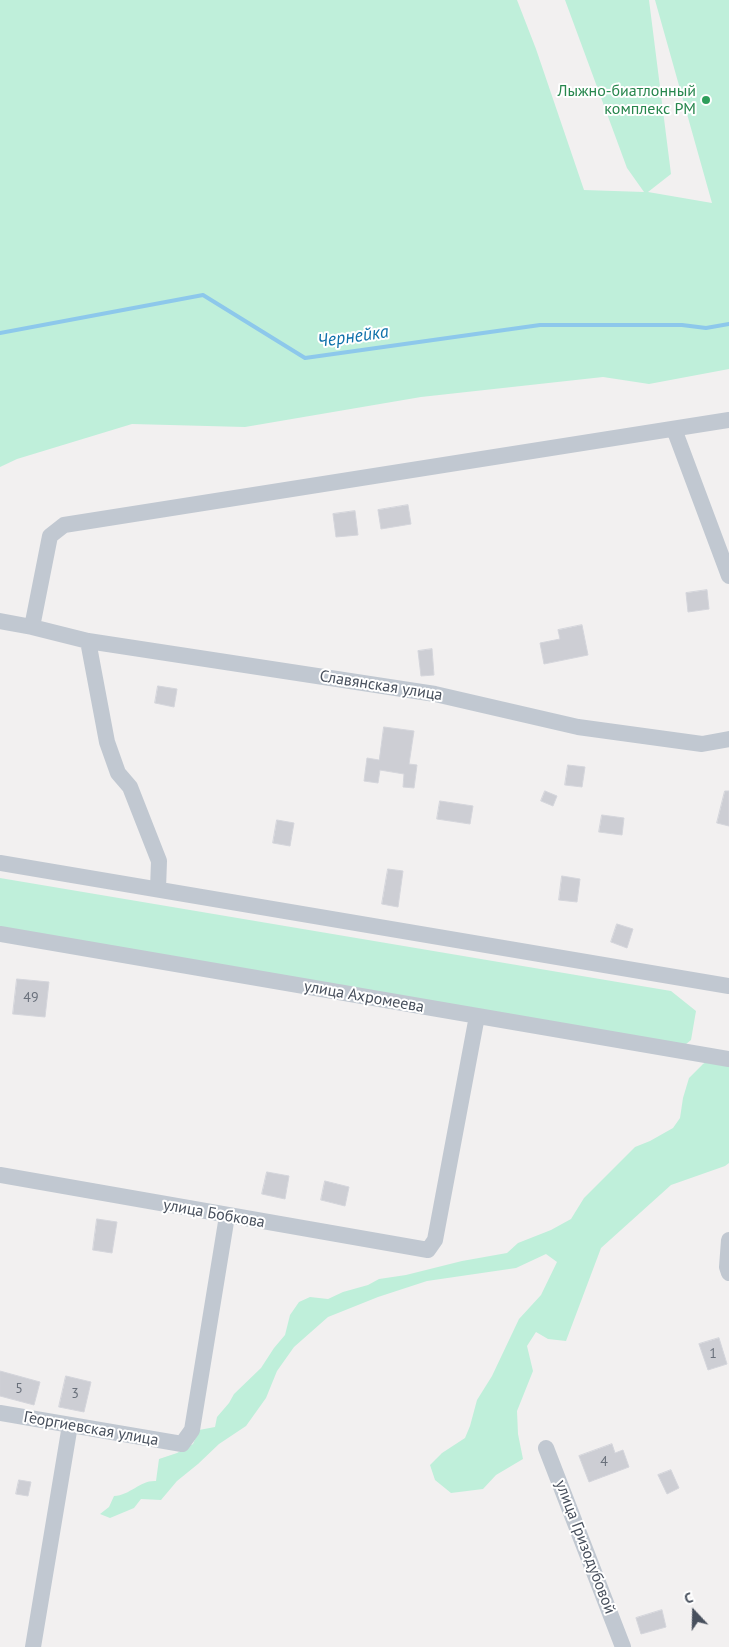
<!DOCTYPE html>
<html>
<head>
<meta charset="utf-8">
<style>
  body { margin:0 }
  #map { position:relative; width:729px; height:1647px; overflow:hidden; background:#f2f0f0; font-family:"PT Sans",sans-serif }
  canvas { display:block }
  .north { position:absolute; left:669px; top:1587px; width:50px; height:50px; -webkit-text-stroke:4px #fff; paint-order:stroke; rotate:339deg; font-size:14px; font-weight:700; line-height:20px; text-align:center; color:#48505d }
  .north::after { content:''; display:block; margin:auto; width:18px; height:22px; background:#48505d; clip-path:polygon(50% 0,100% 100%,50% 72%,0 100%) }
</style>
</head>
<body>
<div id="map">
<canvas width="729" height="1647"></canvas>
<div class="north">С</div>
</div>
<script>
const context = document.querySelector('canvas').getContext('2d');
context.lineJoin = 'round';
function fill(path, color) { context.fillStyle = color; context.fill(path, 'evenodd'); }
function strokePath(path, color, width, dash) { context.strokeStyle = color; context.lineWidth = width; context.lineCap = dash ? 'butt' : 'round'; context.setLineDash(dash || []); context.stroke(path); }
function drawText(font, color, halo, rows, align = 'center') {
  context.font = font + ' "PT Sans",sans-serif'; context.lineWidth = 4; context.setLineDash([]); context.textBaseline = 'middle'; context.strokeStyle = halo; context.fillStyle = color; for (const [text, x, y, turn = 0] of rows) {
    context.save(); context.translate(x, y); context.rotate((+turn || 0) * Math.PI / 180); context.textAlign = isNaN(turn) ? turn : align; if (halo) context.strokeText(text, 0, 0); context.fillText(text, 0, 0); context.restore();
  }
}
fill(new Path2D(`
  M 0,0 L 517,0 L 536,49 L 584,190 L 644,192 L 627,168 L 565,0 L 649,0 L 671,174 L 648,192 L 712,203 L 655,0 L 729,0 L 729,369 L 649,384 L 603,377 L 421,397 L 245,427 L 132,424 L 17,459 L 0,467 Z
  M 0,878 L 671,991 L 696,1011 L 691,1040 L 675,1053 L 0,933 Z
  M 709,1060 L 729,1063 L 729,1163 L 725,1166 L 671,1185 L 601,1248 L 566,1341 L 548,1339 L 536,1332 L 527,1346 L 533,1371 L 517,1411 L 518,1434 L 523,1459 L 496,1475 L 483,1489 L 451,1493 L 435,1480 L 430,1465 L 442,1453 L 465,1438 L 470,1426 L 477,1400 L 492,1376 L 519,1319 L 541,1295 L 557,1262 L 546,1254 L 516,1268 L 427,1281 L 378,1297 L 328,1317 L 294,1347 L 277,1371 L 266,1398 L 246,1426 L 219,1444 L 198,1464 L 177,1481 L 161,1500 L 141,1499 L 134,1508 L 110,1518 L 100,1514 L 109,1507 L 114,1496 C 131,1495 140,1480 156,1481 L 159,1459 L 177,1453 L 193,1444 L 199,1430 L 215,1427 L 217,1417 L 229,1403 L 234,1394 L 261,1368 L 274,1348 L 285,1335 L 290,1315 L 299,1302 L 310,1297 L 328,1299 L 343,1292 L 368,1285 L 379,1279 L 406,1275 L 462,1261 L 507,1253 L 518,1243 L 551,1230 L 571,1219 L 584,1198 L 635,1147 L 650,1141 L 673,1128 L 680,1118 L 683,1098 L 689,1078 L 703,1064 Z`), '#bfefda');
strokePath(new Path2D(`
  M 0,333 L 203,295 L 305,358 L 540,325 L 682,325 L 706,328 L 729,324`), '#8dc8eb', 4);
const building = new Path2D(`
  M 408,505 L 411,524 L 381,529 L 378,510 Z
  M 355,511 L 358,535 L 336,537 L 333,514 Z
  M 707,590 L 709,609 L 688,612 L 686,593 Z
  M 582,625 L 588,655 L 544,664 L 540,643 L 560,639 L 558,630 Z
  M 432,649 L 434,675 L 421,676 L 418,651 Z
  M 158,686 L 177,689 L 174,707 L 155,703 Z
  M 384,727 L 414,731 L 409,764 L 417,765 L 414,788 L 403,787 L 404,774 L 380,770 L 378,783 L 364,781 L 367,758 L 379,760 Z
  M 568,765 L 585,767 L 582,787 L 565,785 Z
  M 545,791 L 557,796 L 553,806 L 541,801 Z
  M 725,791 L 729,791 L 729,826 L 717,823 Z
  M 440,801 L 473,806 L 470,824 L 437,819 Z
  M 602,815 L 624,818 L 622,835 L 599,832 Z
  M 277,820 L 294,823 L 290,846 L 273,843 Z
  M 388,869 L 403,871 L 398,907 L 382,904 Z
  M 562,876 L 580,879 L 577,902 L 559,900 Z
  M 617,924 L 633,929 L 627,948 L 611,942 Z
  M 17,979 L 49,982 L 45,1017 L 13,1014 Z
  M 267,1172 L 289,1176 L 285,1199 L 262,1194 Z
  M 325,1181 L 349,1187 L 345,1206 L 321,1200 Z
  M 97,1219 L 117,1222 L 112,1253 L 93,1250 Z
  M 719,1338 L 727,1364 L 708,1370 L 699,1344 Z
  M 0,1371 L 40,1382 L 34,1405 L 0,1396 Z
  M 66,1376 L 91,1382 L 84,1412 L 59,1407 Z
  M 612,1444 L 615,1453 L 623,1450 L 629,1467 L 589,1482 L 579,1456 Z
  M 671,1470 L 679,1488 L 667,1494 L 658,1475 Z
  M 19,1480 L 31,1482 L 28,1496 L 16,1494 Z
  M 662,1610 L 666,1627 L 641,1634 L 636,1618 Z`);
fill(building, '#cdced4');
strokePath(building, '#d4d5db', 1);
strokePath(new Path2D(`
  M 674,429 L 729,576
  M 0,621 L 32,627 L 50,536 L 64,525 L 729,420
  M 32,627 L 88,641 L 435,694 L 578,727 L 702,744 L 729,739
  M 88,641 L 107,742 L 118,773 L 130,787 L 159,861 L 158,889
  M 0,863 L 729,986
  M 0,934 L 729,1059
  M 0,1175 L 428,1250 L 435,1240 L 477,1016
  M 729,1240 L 727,1267 L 729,1273
  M 0,1413 L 182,1444 L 192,1430 L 227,1216
  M 546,1448 L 623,1647
  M 33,1647 L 70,1425`), '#c1c8d1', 16);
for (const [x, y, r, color] of [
  [706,100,5,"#2e9e5b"]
]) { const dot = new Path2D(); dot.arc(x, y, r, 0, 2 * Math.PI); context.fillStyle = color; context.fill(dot); strokePath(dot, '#fff', 2); }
drawText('14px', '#69707b', null, [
  ["49",31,998],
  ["1",713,1354],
  ["5",19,1389],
  ["3",75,1394],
  ["4",604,1462]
]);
drawText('16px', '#27864d', '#fff', [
  ["Лыжно-биатлонный",696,91],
  ["комплекс РМ",696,109]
], 'right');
drawText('16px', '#48505d', '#fff', [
  ["Славянская улица",381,686,9],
  ["улица Ахромеева",364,997,10],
  ["улица Бобкова",214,1214,10],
  ["Георгиевская улица",91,1429,10],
  ["улица Гризодубовой",585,1547,69]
]);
drawText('italic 18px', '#0e70aa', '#fff', [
  ["Чернейка",353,337,-8]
]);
</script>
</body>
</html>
